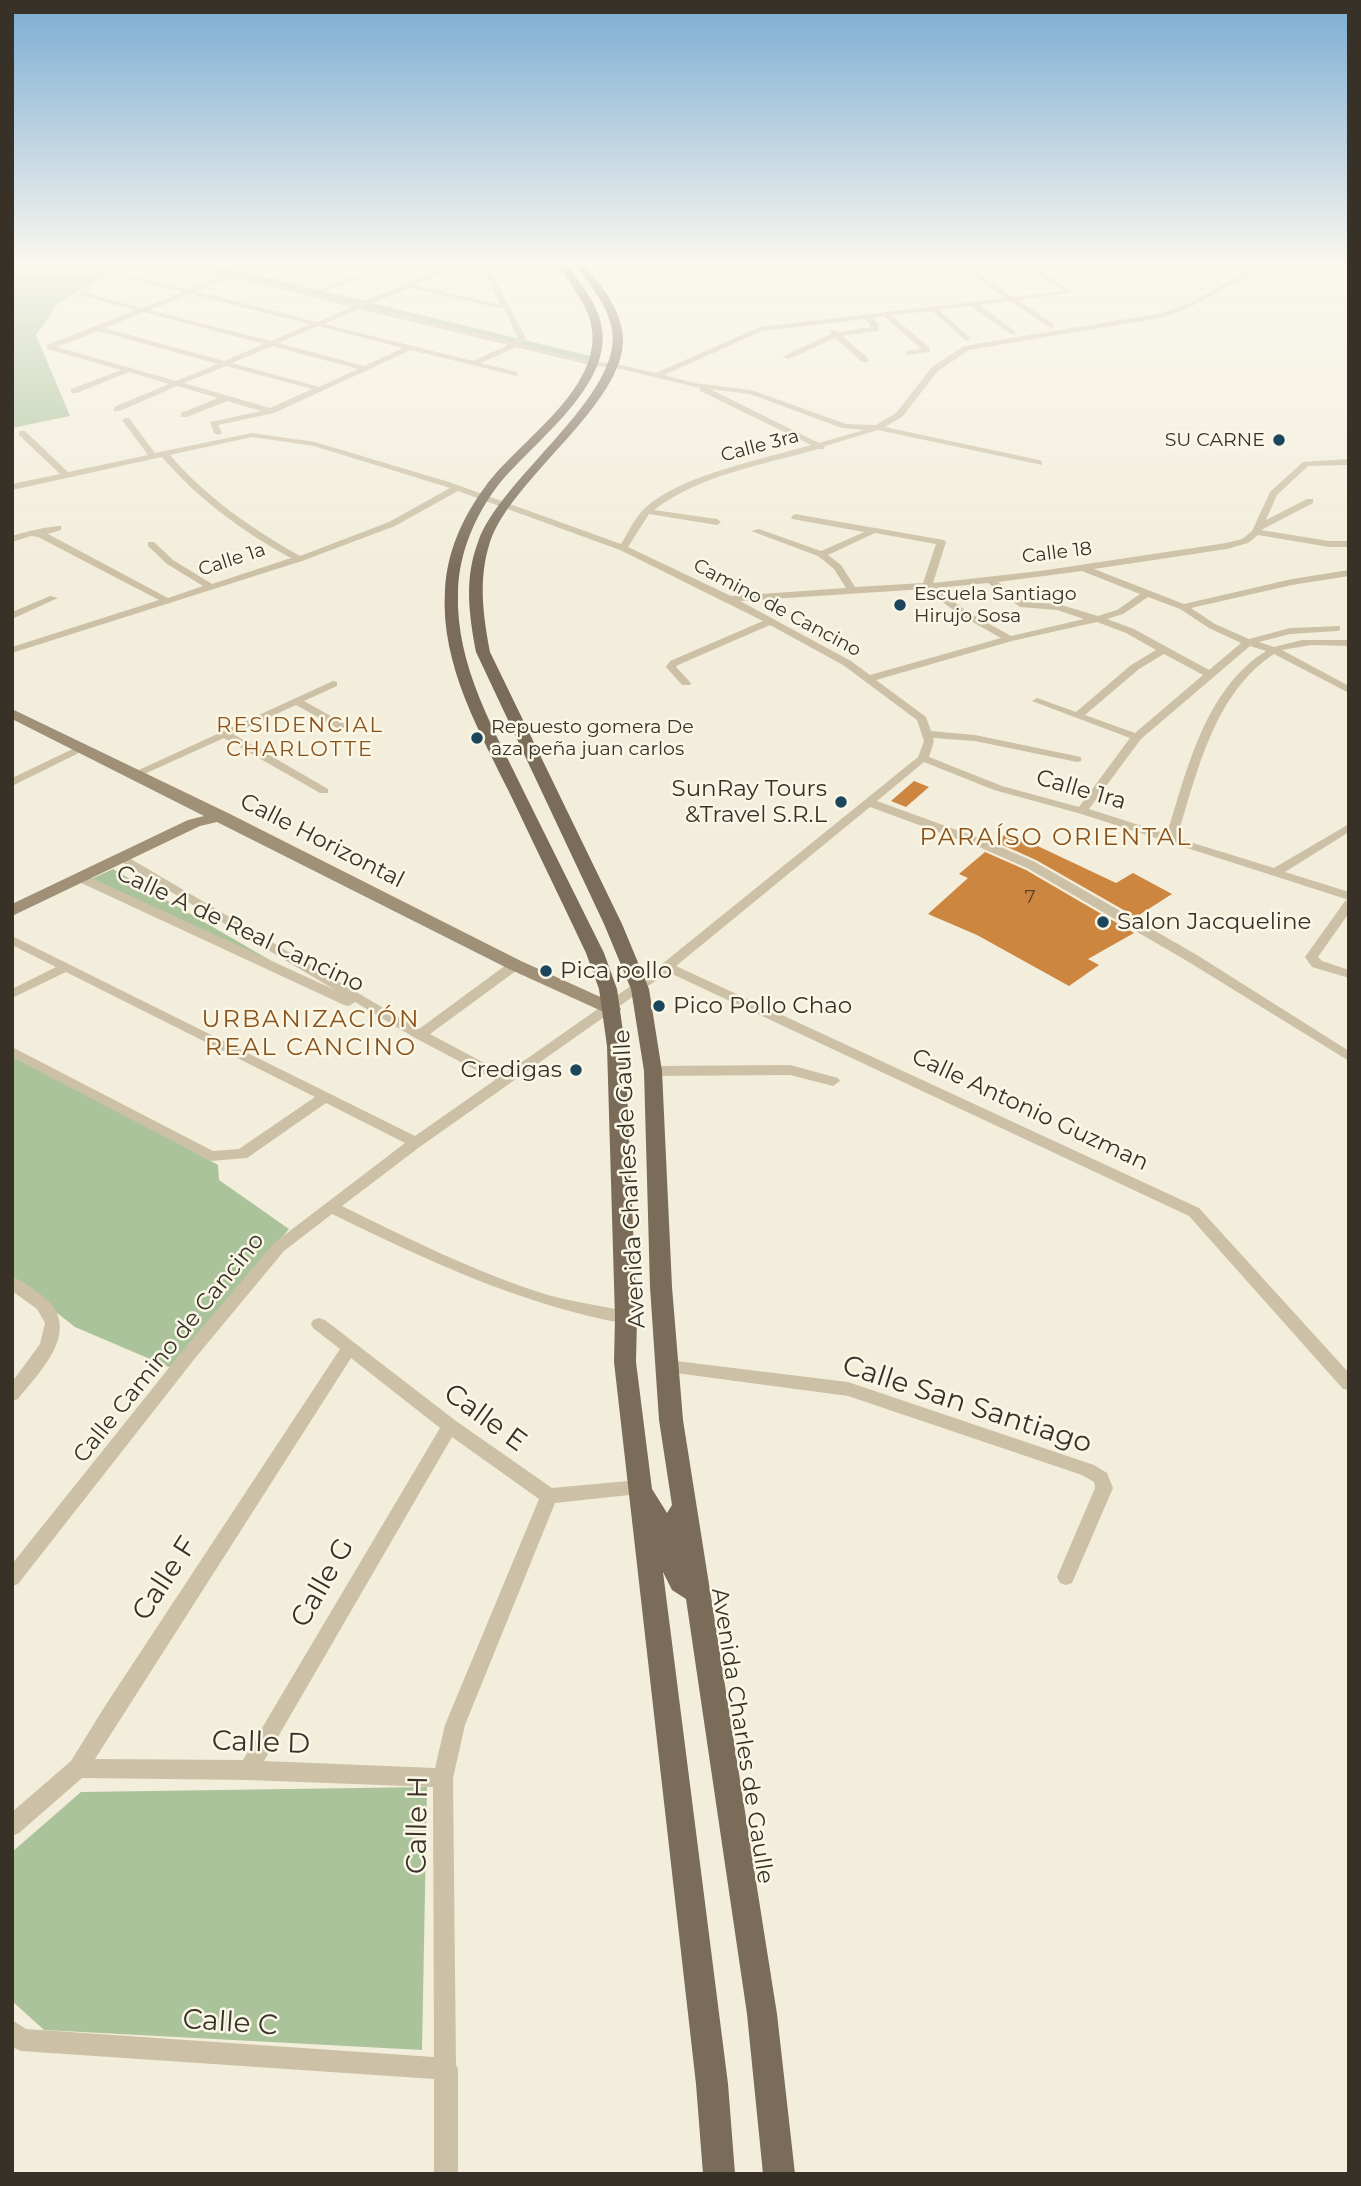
<!DOCTYPE html>
<html>
<head>
<meta charset="utf-8">
<style>
  body { margin:0 }
  #map { position:relative; width:1361px; height:2186px; overflow:hidden; background:#f3eedb; font-family:Montserrat,sans-serif }
  canvas { display:block }
  .frame { position:absolute; inset:0; border:14px solid #383127; pointer-events:none }
</style>
</head>
<body>
<div id="map">
<canvas width="1361" height="2186"></canvas>
<div class="frame"></div>
</div>
<script>
const context = document.querySelector('canvas').getContext('2d');
context.lineJoin = 'round';
function fill(path, color) { context.fillStyle = color; context.fill(path, 'evenodd'); }
function strokePath(path, color, width, dash) { context.strokeStyle = color; context.lineWidth = width; context.lineCap = dash ? 'butt' : 'round'; context.setLineDash(dash || []); context.stroke(path); }
function drawText(font, color, halo, rows, align = 'center') {
  context.font = font + ' Montserrat,sans-serif'; context.lineWidth = 5; context.setLineDash([]); context.textBaseline = 'middle'; context.strokeStyle = halo; context.fillStyle = color; for (const [text, x, y, turn = 0] of rows) {
    context.save(); context.translate(x, y); context.rotate((+turn || 0) * Math.PI / 180); context.textAlign = isNaN(turn) ? turn : align; if (halo) context.strokeText(text, 0, 0); context.fillText(text, 0, 0); context.restore();
  }
}
fill(new Path2D(`
  M 12,265 L 132,265 L 118,269 L 58,303 L 36,335 L 70,416 L 12,428 Z
  M 190,265 L 216,265 L 594,357 L 591,363 Z
  M 611,265 L 904,265 L 899,269 L 618,274 Z
  M 113,869 L 342,1002 L 82,883 Z
  M 12,1052 L 218,1165 L 219,1180 L 289,1229 L 171,1368 L 75,1327 L 12,1278 Z
  M 427,1787 L 422,2050 L 44,2030 L 12,2001 L 12,1852 L 81,1792 Z`), '#abc39a');
fill(new Path2D(`
  M 914,781 L 929,787 L 906,807 L 891,801 Z
  M 1008,832 L 1116,883 L 1133,873 L 1172,894 L 1136,917 L 1036,860 L 996,842 Z
  M 985,852 L 1026,870 L 1134,933 L 1088,959 L 1099,965 L 1069,986 L 977,935 L 928,914 L 968,878 L 959,874 Z`), '#cc8640');
fill(new Path2D(`
  M 185,265 L 194,265 L 358,304 L 452,265 L 460,265 L 416,285 L 501,305 L 481,265 L 487,265 L 526,338 L 520,344 L 593,362 L 612,363 L 656,373 L 760,327 L 1005,298 L 959,265 L 966,265 L 1013,297 L 1063,291 L 1025,265 L 1032,265 L 1073,292 L 1018,300 L 1055,325 L 1052,329 L 1010,301 L 979,305 L 1015,331 L 1015,335 L 1012,335 L 971,306 L 939,310 L 969,337 L 970,339 L 966,341 L 932,311 L 891,315 L 930,348 L 930,352 L 927,352 L 906,355 L 906,351 L 921,349 L 884,316 L 873,318 L 879,324 L 878,331 L 842,336 L 868,358 L 868,362 L 862,362 L 835,338 L 789,359 L 782,357 L 831,334 L 829,329 L 838,332 L 871,327 L 866,319 L 762,331 L 664,375 L 694,383 L 751,390 L 846,424 L 876,425 L 896,413 L 932,367 L 964,346 L 1162,313 L 1190,303 L 1260,265 L 1267,265 L 1194,305 L 1167,317 L 969,350 L 938,371 L 902,417 L 885,427 L 1039,460 L 1042,461 L 1042,465 L 878,430 L 825,446 L 824,449 L 818,449 C 763,465 699,475 654,510 L 717,519 L 721,522 L 717,525 L 649,514 L 628,547 L 731,596 L 846,588 L 834,569 L 818,556 L 751,531 L 759,529 L 821,551 L 864,532 L 792,519 L 791,517 L 795,514 L 944,540 L 946,542 L 933,583 L 1040,571 L 1226,543 L 1242,539 L 1252,531 L 1270,492 L 1303,462 L 1349,459 L 1349,465 L 1308,466 L 1277,495 L 1266,520 L 1307,499 L 1313,499 L 1313,503 L 1261,530 L 1329,541 L 1349,541 L 1349,547 L 1329,547 L 1258,535 L 1248,543 L 1227,549 L 1094,569 L 1184,604 L 1292,579 L 1349,570 L 1349,576 L 1292,585 L 1191,608 L 1215,624 L 1249,639 L 1290,628 L 1340,626 L 1340,630 L 1337,631 L 1290,634 L 1259,642 L 1274,647 L 1302,640 L 1349,640 L 1349,646 L 1311,645 L 1282,650 L 1349,686 L 1349,693 L 1274,654 C 1214,693 1197,773 1177,838 L 1274,868 L 1349,824 L 1349,832 L 1285,872 L 1349,892 L 1349,900 L 1078,813 L 994,790 L 924,762 L 877,801 L 987,841 L 1035,862 L 1197,955 L 1349,1051 L 1349,1061 L 1187,961 L 1027,868 L 979,847 L 870,807 L 676,966 L 1199,1208 L 1349,1373 L 1349,1390 L 1343,1389 L 1189,1216 L 668,972 L 421,1146 L 342,1206 C 409,1239 477,1273 548,1295 C 576,1303 605,1305 632,1314 L 634,1318 L 632,1322 L 626,1324 C 519,1304 429,1261 332,1214 L 284,1251 L 196,1357 L 18,1584 L 12,1586 L 12,1564 L 184,1349 L 274,1243 L 405,1143 L 326,1103 L 247,1158 L 211,1161 L 12,1057 L 12,1047 L 213,1151 L 239,1149 L 315,1097 L 66,972 L 12,998 L 12,989 L 56,967 L 12,945 L 12,936 L 415,1136 L 495,1080 L 415,1038 L 355,1002 L 349,1006 L 344,1005 L 77,881 L 75,878 L 77,875 L 85,875 L 335,990 L 116,859 L 122,855 L 126,856 L 419,1029 L 510,962 L 520,962 L 521,965 L 520,968 L 430,1034 L 505,1074 L 662,964 L 918,757 L 924,741 L 917,720 L 843,665 L 770,625 L 678,665 L 676,667 L 691,683 L 690,685 L 682,685 L 666,667 L 670,661 L 763,621 L 620,550 L 458,491 L 395,526 L 302,561 L 12,653 L 12,647 L 159,600 L 38,537 L 31,536 L 12,542 L 12,536 C 24,532 50,526 61,526 L 61,530 L 48,534 L 168,598 L 203,586 L 167,564 L 148,546 L 148,542 L 154,542 L 173,560 L 212,584 L 291,558 C 242,531 199,500 162,457 L 12,490 L 12,484 L 60,474 L 19,435 L 19,431 L 25,431 L 68,472 L 148,455 L 122,420 L 126,418 L 129,418 L 155,453 L 252,433 L 315,442 L 449,482 L 621,544 C 628,533 635,517 645,508 C 680,475 764,459 811,445 L 700,391 L 700,388 L 612,367 L 593,366 L 516,347 L 481,363 L 517,372 L 517,376 L 411,350 L 274,413 L 218,425 L 222,433 L 218,435 L 214,433 L 210,422 L 261,411 L 227,401 L 187,417 L 181,417 L 181,413 L 218,398 L 177,386 L 120,411 L 114,411 L 114,407 L 169,384 L 129,372 L 77,393 L 71,393 L 71,389 L 121,370 L 47,349 L 47,345 L 136,310 L 80,295 L 80,293 L 90,285 L 93,287 L 87,293 L 142,308 L 182,292 L 118,275 L 118,273 L 189,289 L 223,276 ZM 231,277 L 352,307 L 317,322 L 196,291 ZM 409,288 L 504,309 L 518,338 L 513,342 L 366,306 ZM 190,294 L 310,324 L 271,341 L 150,310 ZM 359,309 L 508,345 L 473,361 L 324,324 ZM 144,312 L 264,344 L 224,361 L 104,328 ZM 318,326 L 403,348 L 364,366 L 278,343 ZM 98,331 L 218,364 L 176,381 L 57,347 ZM 272,346 L 358,369 L 319,387 L 232,363 ZM 226,366 L 312,389 L 270,408 L 184,383 ZM 710,389 L 750,394 L 842,428 L 864,430 L 819,443 ZM 252,437 L 314,446 L 450,488 L 389,522 L 300,556 C 251,528 207,498 170,455 ZM 875,533 L 936,544 L 923,583 L 855,587 L 841,565 L 828,555 ZM 1082,571 L 1140,594 L 1117,610 L 1098,616 L 1058,604 L 1025,602 L 998,582 ZM 988,583 L 1020,607 L 1057,610 L 1084,619 L 1011,636 L 966,611 L 936,588 ZM 925,589 L 960,615 L 1001,638 L 870,675 L 851,661 L 740,601 ZM 1148,597 L 1180,609 L 1209,628 L 1241,643 L 1209,670 L 1134,629 L 1107,619 L 1123,614 ZM 1097,622 L 1126,633 L 1156,650 L 1131,665 L 1076,712 L 1037,698 L 1032,701 L 1130,738 L 1079,807 L 1002,786 L 929,757 L 934,741 L 933,738 L 975,741 L 1077,762 L 1081,761 L 1081,757 L 975,735 L 931,731 L 926,717 L 876,680 L 1012,641 ZM 1250,646 L 1266,651 C 1205,689 1187,770 1167,834 L 1089,809 L 1141,739 ZM 1164,654 L 1203,675 L 1135,733 L 1085,715 L 1139,669 Z
  M 309,265 L 317,265 L 279,280 L 274,279 Z
  M 381,265 L 389,265 L 325,291 L 320,290 Z
  M 50,596 L 58,598 L 12,619 L 12,612 Z
  M 333,681 L 337,682 L 337,686 L 304,701 L 345,724 L 345,728 L 337,728 L 296,705 L 233,734 L 328,789 L 328,793 L 320,793 L 224,738 L 140,776 L 136,777 L 130,774 Z
  M 81,745 L 85,746 L 85,750 L 12,786 L 12,778 Z
  M 1349,900 L 1349,913 L 1318,957 L 1322,961 L 1349,970 L 1349,978 L 1312,967 L 1305,957 L 1345,901 Z
  M 790,1065 L 838,1078 L 840,1081 L 833,1086 L 790,1075 L 653,1076 L 646,1071 L 653,1066 Z
  M 12,1277 C 22,1280 32,1288 40,1294 C 85,1327 43,1368 18,1399 L 12,1401 L 12,1382 L 40,1344 L 45,1323 L 37,1309 L 12,1291 Z
  M 319,1318 L 325,1320 L 456,1421 L 552,1488 L 639,1480 L 645,1482 L 648,1487 L 645,1492 L 639,1494 L 555,1503 L 465,1725 L 453,1778 L 456,2065 L 458,2069 L 458,2174 L 434,2174 L 434,2079 L 21,2051 L 12,2047 L 12,2020 L 26,2029 L 434,2057 L 433,1787 L 248,1780 L 82,1778 L 19,1833 L 12,1836 L 12,1812 L 71,1761 L 105,1706 L 340,1349 L 313,1328 L 311,1324 L 313,1320 ZM 351,1358 L 440,1428 L 243,1760 L 95,1759 ZM 452,1437 L 539,1499 L 445,1725 L 435,1768 L 264,1761 Z
  M 668,1360 L 848,1382 L 1094,1465 L 1107,1473 L 1113,1488 L 1072,1583 L 1066,1585 L 1060,1583 L 1057,1577 L 1095,1488 L 1094,1482 L 1082,1475 L 848,1396 L 668,1372 L 662,1371 L 660,1366 L 662,1361 Z`), '#ccc1a6');
fill(new Path2D(`
  M 12,709 L 228,813 L 521,961 L 618,1005 L 621,1009 L 618,1013 L 606,1013 L 509,969 L 217,822 L 200,826 L 12,916 L 12,904 L 188,820 L 204,816 L 12,719 Z`), '#a09077');
fill(new Path2D(`
  M 559,265 L 567,265 C 581,284 599,305 602,329 C 611,389 529,445 496,488 C 474,518 459,554 458,591 C 455,666 495,731 526,796 C 552,848 578,901 604,953 L 617,989 L 625,1046 L 637,1318 L 636,1362 L 652,1489 L 667,1513 L 672,1505 L 659,1420 L 650,1287 L 644,1071 L 631,989 L 604,924 L 476,652 C 469,614 464,579 478,542 C 500,478 624,395 612,329 C 607,304 590,285 575,265 L 584,265 C 602,285 622,311 623,339 C 624,404 512,478 490,542 C 478,579 483,614 490,652 L 622,924 L 649,989 L 662,1071 L 672,1287 L 683,1420 L 777,2014 L 795,2174 L 763,2174 L 747,2014 L 686,1599 L 672,1590 L 663,1572 L 728,2084 L 735,2174 L 703,2174 L 696,2084 L 614,1362 L 615,1318 L 607,1046 L 599,989 L 586,953 C 562,902 537,851 513,800 C 481,734 440,666 445,590 C 447,552 462,518 485,487 C 516,443 600,391 592,330 C 589,304 570,286 559,265 Z`), '#7a6c58');
const sky = context.createLinearGradient(0, 0, 0, 571);
sky.addColorStop(0, '#7bacd2');
sky.addColorStop(0.46, '#faf7ef');
sky.addColorStop(1, '#faf7ef00');
context.fillStyle = sky;
context.fillRect(0, 0, 1361, 571);
for (const [x, y, r, color] of [
  [1279,440,7,"#1b465b"],
  [900,605,7,"#1b465b"],
  [477,738,7,"#1b465b"],
  [841,802,7,"#1b465b"],
  [1103,922,7,"#1b465b"],
  [546,971,7,"#1b465b"],
  [659,1006,7,"#1b465b"],
  [576,1070,7,"#1b465b"]
]) { const dot = new Path2D(); dot.arc(x, y, r, 0, 2 * Math.PI); context.fillStyle = color; context.fill(dot); strokePath(dot, '#faf7e7', 2.5); }
drawText('19px', '#383127', '#faf7e7', [
  ["SU CARNE",1265,440,"right"],
  ["Escuela Santiago",914,594],
  ["Hirujo Sosa",914,616],
  ["Repuesto gomera De",491,727],
  ["aza peña juan carlos",491,749]
], 'left');
drawText('19px', '#383127', '#faf7e7', [
  ["Calle 3ra",760,446,-15],
  ["Calle 18",1057,553,-7],
  ["Calle 1a",232,560,-18],
  ["Camino de Cancino",777,608,28]
]);
drawText('19px', '#5d462d', null, [
  ["7",1030,897]
]);
context.letterSpacing = '2px';
drawText('21px', '#8b531c', '#faf7e7', [
  ["RESIDENCIAL",300,726],
  ["CHARLOTTE",300,750]
]);
context.letterSpacing = '0px';
drawText('23px', '#383127', '#faf7e7', [
  ["SunRay Tours",827,789,"right"],
  ["&Travel S.R.L",827,815,"right"],
  ["Salon Jacqueline",1117,922],
  ["Pica pollo",560,971],
  ["Pico Pollo Chao",673,1006],
  ["Credigas",562,1070,"right"]
], 'left');
drawText('23px', '#383127', '#faf7e7', [
  ["Calle 1ra",1081,790,16],
  ["Calle Horizontal",322,841,27],
  ["Calle A de Real Cancino",240,929,25],
  ["Calle Antonio Guzman",1030,1110,25],
  ["Avenida Charles de Gaulle",630,1179,-93],
  ["Calle Camino de Cancino",169,1348,-51],
  ["Avenida Charles de Gaulle",742,1736,81]
]);
context.letterSpacing = '2px';
drawText('24px', '#8b531c', '#faf7e7', [
  ["PARAÍSO ORIENTAL",1056,838],
  ["URBANIZACIÓN",311,1020],
  ["REAL CANCINO",311,1048]
]);
context.letterSpacing = '0px';
drawText('28px', '#383127', '#faf7e7', [
  ["Calle San Santiago",967,1405,18],
  ["Calle E",485,1418,36],
  ["Calle F",165,1579,-57],
  ["Calle G",323,1583,-60],
  ["Calle D",261,1743,2],
  ["Calle H",418,1825,-89],
  ["Calle C",230,2023,4]
]);
</script>
</body>
</html>
